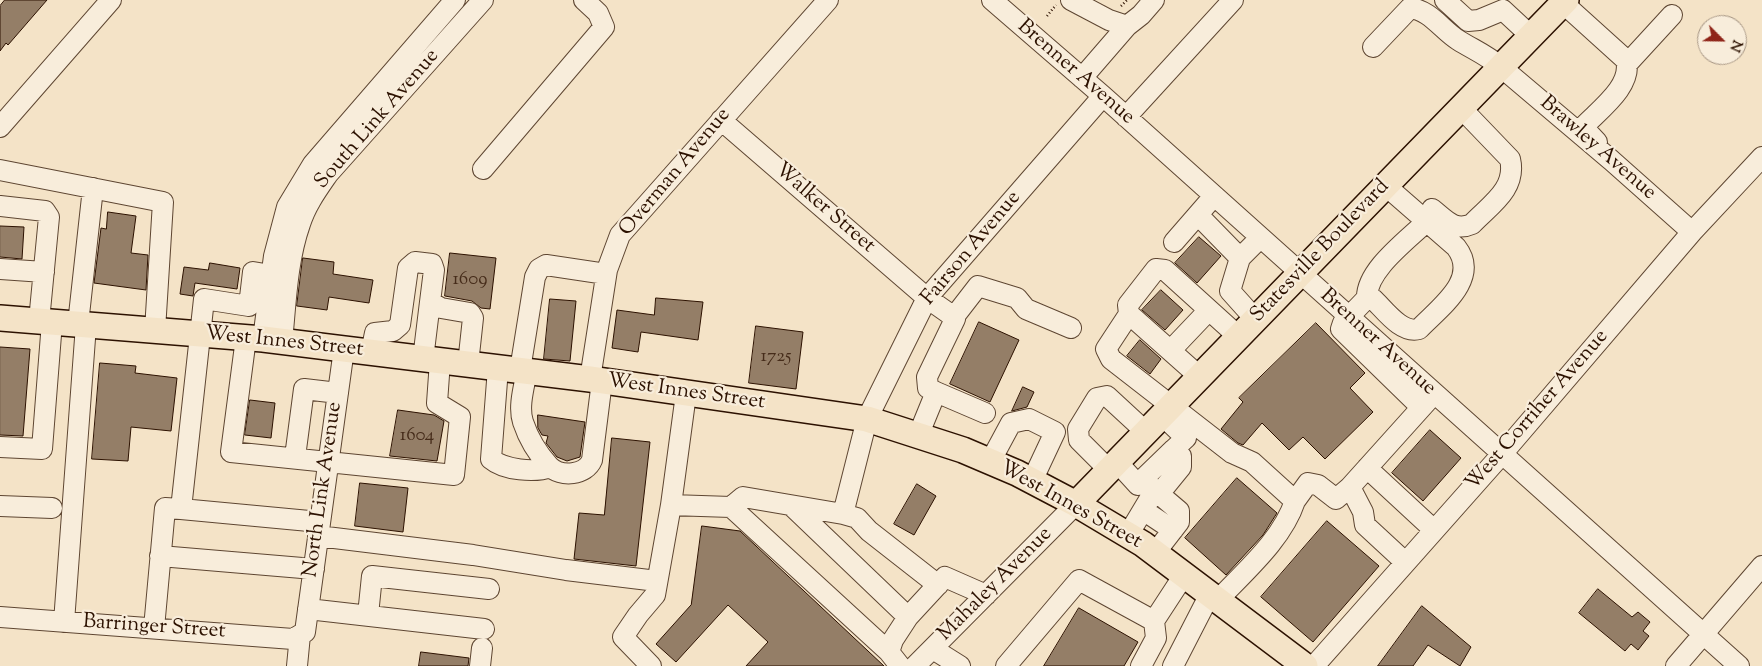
<!DOCTYPE html>
<html>
<head>
<meta charset="utf-8">
<style>
  body { margin:0 }
  #map { position:relative; width:1762px; height:666px; overflow:hidden; background:#f4e3c7; font-family:"Sorts Mill Goudy",serif }
  canvas { display:block }
  .north { position:absolute; left:1697px; top:15px; width:50px; height:50px; box-sizing:border-box; background:#f8eddb; border:1px solid #a69583; border-radius:50%; rotate:113deg; font-size:14px; font-weight:700; line-height:20px; text-align:center; color:#2c1100 }
  .north::after { content:''; display:block; margin:auto; width:18px; height:22px; background:#8f2418; clip-path:polygon(50% 0,100% 100%,50% 72%,0 100%) }
</style>
</head>
<body>
<div id="map">
<canvas width="1762" height="666"></canvas>
<div class="north">N</div>
</div>
<script>
const context = document.querySelector('canvas').getContext('2d');
context.lineJoin = 'round';
function fill(path, color) { context.fillStyle = color; context.fill(path, 'evenodd'); }
function strokePath(path, color, width, dash) { context.strokeStyle = color; context.lineWidth = width; context.lineCap = dash ? 'butt' : 'round'; context.setLineDash(dash || []); context.stroke(path); }
function drawText(font, color, halo, rows, align = 'center') {
  context.font = font + ' "Sorts Mill Goudy",serif'; context.lineWidth = 4.5; context.setLineDash([]); context.textBaseline = 'middle'; context.strokeStyle = halo; context.fillStyle = color; for (const [text, x, y, turn = 0] of rows) {
    context.save(); context.translate(x, y); context.rotate((+turn || 0) * Math.PI / 180); context.textAlign = isNaN(turn) ? turn : align; if (halo) context.strokeText(text, 0, 0); context.fillText(text, 0, 0); context.restore();
  }
}
const building = new Path2D(`
  M 5,0 L 47,0 L 8,45 L 6,43 L 0,51 L 0,6 Z
  M 108,212 L 136,216 L 131,253 L 148,255 L 146,290 L 94,283 L 101,228 L 106,229 Z
  M 0,226 L 24,227 L 22,259 L 0,257 Z
  M 1199,237 L 1221,256 L 1197,283 L 1175,263 Z
  M 450,253 L 496,258 L 490,309 L 481,308 L 472,301 L 445,296 Z
  M 303,258 L 334,262 L 333,274 L 373,280 L 369,303 L 329,297 L 327,310 L 297,306 Z
  M 210,263 L 240,268 L 237,289 L 195,283 L 193,296 L 180,294 L 184,267 L 208,270 Z
  M 1161,290 L 1183,310 L 1165,330 L 1142,310 Z
  M 656,298 L 703,302 L 698,340 L 641,332 L 638,352 L 612,348 L 617,310 L 654,315 Z
  M 550,299 L 576,301 L 570,361 L 544,359 Z
  M 979,322 L 1019,340 L 990,402 L 950,384 Z
  M 1316,323 L 1365,373 L 1350,388 L 1373,412 L 1325,459 L 1303,437 L 1289,450 L 1262,423 L 1243,445 L 1238,443 L 1221,429 L 1243,402 L 1239,398 Z
  M 756,326 L 803,332 L 796,389 L 749,383 Z
  M 1140,340 L 1161,359 L 1150,374 L 1127,356 Z
  M 0,347 L 30,349 L 23,436 L 0,435 Z
  M 100,363 L 136,366 L 135,373 L 177,378 L 171,431 L 131,427 L 128,461 L 92,459 Z
  M 1023,387 L 1034,392 L 1027,407 L 1012,411 Z
  M 250,400 L 275,403 L 271,438 L 245,435 Z
  M 398,410 L 434,415 L 444,421 L 437,461 L 390,456 Z
  M 538,415 L 585,422 L 580,457 L 567,461 L 557,457 L 546,443 L 548,436 L 542,435 L 538,428 Z
  M 1430,430 L 1461,458 L 1423,501 L 1392,473 Z
  M 612,438 L 650,442 L 636,566 L 574,559 L 579,513 L 604,515 Z
  M 1237,478 L 1277,513 L 1263,535 L 1226,575 L 1185,538 Z
  M 360,483 L 408,488 L 403,532 L 355,526 Z
  M 917,484 L 936,496 L 914,535 L 894,524 Z
  M 1327,521 L 1379,566 L 1313,642 L 1261,597 Z
  M 702,526 L 740,531 L 884,666 L 746,666 L 768,642 L 728,605 L 676,662 L 656,644 L 691,605 Z
  M 1598,589 L 1632,617 L 1638,612 L 1650,622 L 1643,631 L 1649,636 L 1638,650 L 1631,644 L 1625,651 L 1579,613 Z
  M 1422,606 L 1471,647 L 1460,666 L 1428,645 L 1413,666 L 1378,666 Z
  M 1079,608 L 1138,642 L 1124,666 L 1044,666 Z
  M 421,652 L 469,658 L 468,666 L 419,666 Z`);
fill(building, '#947e67');
strokePath(building, '#2c1100', 1);
const minor = new Path2D(`
  M 992,0 L 1103,96 L 1739,666
  M 1071,0 L 1109,20 L 1127,26
  M 1445,0 L 1468,21 L 1479,20 L 1503,10 L 1531,36
  M 1563,3 L 1626,60 C 1633,86 1599,110 1583,127 L 1597,142
  M 1373,47 L 1410,8 C 1430,10 1442,30 1458,40 C 1474,50 1485,54 1501,67 L 1611,160 L 1692,232
  M 1627,64 L 1672,15
  M 1082,78 L 1127,26 L 1141,15 L 1154,0
  M 1126,117 L 1233,0
  M 721,120 L 927,298 L 954,317 L 955,319 L 927,377 L 928,388 L 936,392 L 918,436
  M 0,127 L 111,0
  M 483,169 L 604,27 L 598,13 L 584,0
  M 0,170 L 163,202 L 155,330
  M 1386,186 L 1456,247 C 1481,279 1439,308 1419,329 C 1401,334 1384,309 1373,299 L 1367,298 L 1343,323 L 1341,329 L 1421,407
  M 0,206 L 45,211 L 49,217 L 39,321
  M 1432,209 C 1445,219 1454,232 1472,224 C 1490,205 1517,189 1510,159 L 1461,108
  M 1198,215 L 1240,258
  M 1174,242 L 1214,196
  M 0,269 L 44,272
  M 271,275 L 253,272 L 249,306 L 204,299 L 181,509 L 320,522
  M 1367,298 C 1366,270 1408,240 1427,221
  M 1129,314 L 1106,349 L 1111,359 L 1232,453 L 1252,462 L 1295,501 C 1282,540 1245,571 1218,600
  M 954,317 L 978,286 L 1017,298 L 1026,309 L 1071,328
  M 1256,320 L 1230,291 L 1240,258 L 1260,238
  M 78,324 L 93,188
  M 246,338 L 231,452 L 454,475 L 460,417 L 437,403 L 440,361
  M 263,339 L 274,256 L 287,207 L 313,164 L 455,0
  M 282,342 C 286,302 287,261 300,224 C 306,205 317,190 328,174 L 483,0
  M 1171,350 L 1209,310
  M 371,352 L 375,333 L 393,331 L 400,325 L 408,268 L 415,262 L 432,264 L 434,270 L 430,302 L 441,308 L 470,313 L 473,318 L 468,364
  M 423,359 L 430,302
  M 498,368 L 491,459 C 504,470 535,473 550,467
  M 520,370 L 535,277 L 539,269 L 546,265 L 606,274
  M 527,371 C 524,387 518,407 523,422 C 528,437 538,454 549,466 C 561,478 586,475 592,460 L 602,381
  M 1200,377 L 1129,314 L 1128,305 L 1156,269 L 1165,270 L 1239,337
  M 590,379 L 607,270 L 620,235 L 828,0
  M 936,392 L 985,413
  M 686,394 L 671,505 L 731,507 L 743,497 L 843,514 L 867,419 L 927,298 L 1103,96
  M 0,447 L 42,449 L 52,322
  M 295,457 L 304,389 L 338,393
  M 990,462 L 1011,423 L 1029,419 L 1055,432 L 1032,481
  M 1117,462 L 1138,485 L 1143,479
  M 1367,468 L 1434,530
  M 1109,470 L 1079,440 L 1078,429 L 1097,398 L 1107,396 L 1146,432
  M 1159,494 L 1143,479 L 1174,449
  M 1295,501 L 1308,483 L 1318,485 L 1336,499 L 1350,487
  M 0,506 L 52,508
  M 792,506 L 908,617 L 893,640 L 889,652 L 900,666
  M 731,507 L 889,652
  M 1143,510 L 1173,530
  M 843,514 L 857,518 L 869,531 L 938,585
  M 1128,535 L 1155,490
  M 318,536 L 473,555 L 566,570 L 657,581
  M 1155,553 L 1179,522 L 1179,511 L 1159,494 L 1181,467 L 1181,456 L 1174,449 L 1186,438 L 1162,415
  M 160,556 L 314,569
  M 1405,562 L 1365,525 L 1363,512 L 1350,487 L 1431,397
  M 308,609 L 484,629
  M 368,615 L 372,576 L 489,589
  M 0,617 L 293,639 L 305,632 L 344,349
  M 908,617 L 945,577 L 986,595
  M 64,622 L 86,325
  M 154,628 L 165,508 L 181,509
  M 933,649 L 960,666
  M 297,666 L 300,635
  M 480,666 L 482,648
  M 651,666 L 623,637 L 638,615 L 655,595 L 671,505
  M 915,666 L 1076,504
  M 1006,666 L 1079,580 L 1154,621 L 1184,575
  M 1141,666 L 1156,638 L 1154,621
  M 1173,666 L 1210,594
  M 1314,666 L 1502,454 L 1692,232 L 1762,157
  M 1676,666 L 1762,566`);
const major = new Path2D(`
  M 0,318 L 263,339 L 344,349 L 590,379 L 867,419 L 963,450 L 1017,473 L 1076,504 L 1143,544 L 1305,666
  M 1076,504 L 1566,0`);
strokePath(minor, '#5e4632', 22);
strokePath(major, '#2c1100', 28);
strokePath(new Path2D(`
  M 1121,6 L 1127,0
  M 1047,16 L 1056,5`), '#2c1100', 2.5, [1, 2.5]);
strokePath(minor, '#f8eddb', 20);
strokePath(major, '#f4e3c7', 25);
drawText('19px', '#462c1a', null, [
  ["1609",470,281],
  ["1725",776,358],
  ["1604",417,437]
]);
drawText('21px', '#2c1100', '#f8eddb', [
  ["Brenner Avenue",1075,73,41],
  ["South Link Avenue",378,120,-49],
  ["Brawley Avenue",1597,149,41],
  ["Overman Avenue",676,173,-50],
  ["Walker Street",824,209,41],
  ["Fairson Avenue",972,249,-50],
  ["Statesville Boulevard",1321,252,-46],
  ["West Innes Street",284,343,6],
  ["Brenner Avenue",1377,343,42],
  ["West Innes Street",686,393,8],
  ["West Corriher Avenue",1538,411,-49],
  ["North Link Avenue",324,490,-82],
  ["West Innes Street",1070,506,29],
  ["Mahaley Avenue",996,585,-45],
  ["Barringer Street",154,628,4]
]);
</script>
</body>
</html>
